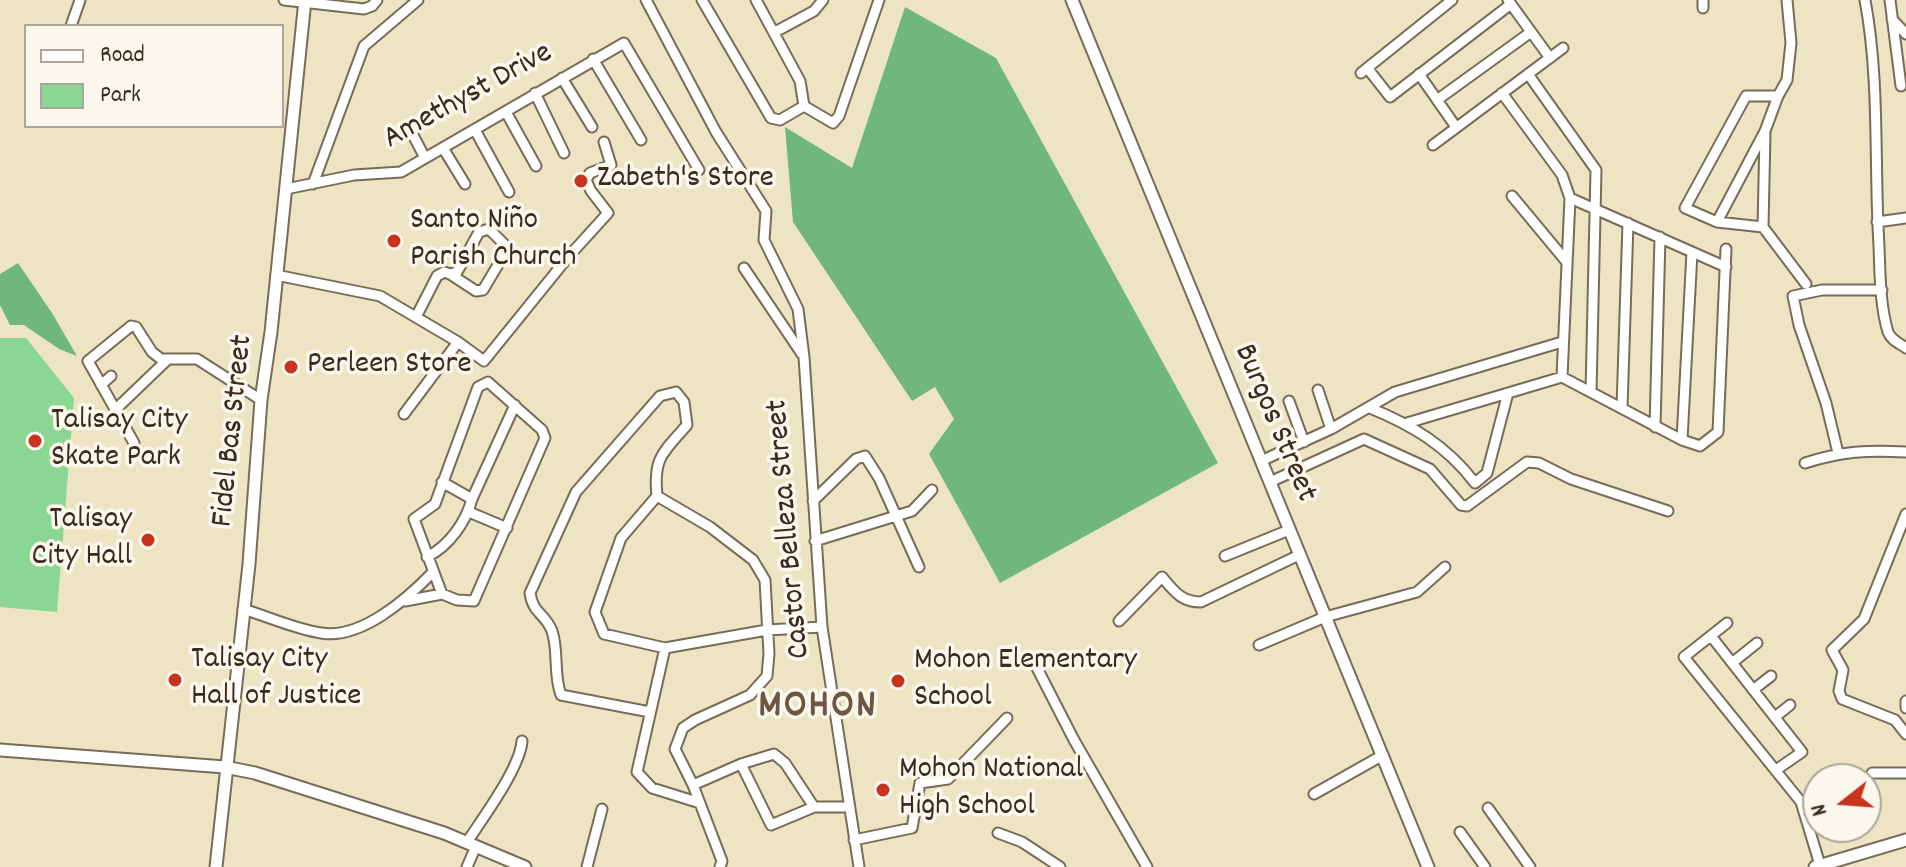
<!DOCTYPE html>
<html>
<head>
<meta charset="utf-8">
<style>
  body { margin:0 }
  #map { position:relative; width:1906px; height:867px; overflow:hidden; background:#ede4c4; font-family:Dekko,sans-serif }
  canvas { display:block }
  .legend { position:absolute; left:24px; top:24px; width:260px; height:104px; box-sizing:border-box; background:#fbf7ec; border:2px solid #aea59a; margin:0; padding:10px 14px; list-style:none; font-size:24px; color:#3b2a1e }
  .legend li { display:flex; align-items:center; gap:16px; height:40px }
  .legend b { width:40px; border:2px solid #aea59a }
  .north { position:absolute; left:1802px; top:763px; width:80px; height:80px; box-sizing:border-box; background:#fbf7ec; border:2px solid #aea59a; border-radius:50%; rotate:253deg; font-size:22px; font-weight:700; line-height:32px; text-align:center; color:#3b2a1e }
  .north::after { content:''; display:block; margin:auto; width:28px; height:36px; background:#c8321e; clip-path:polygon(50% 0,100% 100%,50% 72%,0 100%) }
</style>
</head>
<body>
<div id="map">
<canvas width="1906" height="867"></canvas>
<ul class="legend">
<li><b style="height:10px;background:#fff"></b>Road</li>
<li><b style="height:22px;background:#8ad693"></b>Park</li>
</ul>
<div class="north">N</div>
</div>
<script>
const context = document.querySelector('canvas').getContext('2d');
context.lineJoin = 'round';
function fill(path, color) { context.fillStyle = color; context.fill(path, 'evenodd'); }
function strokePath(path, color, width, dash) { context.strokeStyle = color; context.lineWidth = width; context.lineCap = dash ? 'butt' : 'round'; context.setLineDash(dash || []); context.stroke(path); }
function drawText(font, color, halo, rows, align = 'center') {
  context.font = font + ' Dekko,sans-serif'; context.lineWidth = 7; context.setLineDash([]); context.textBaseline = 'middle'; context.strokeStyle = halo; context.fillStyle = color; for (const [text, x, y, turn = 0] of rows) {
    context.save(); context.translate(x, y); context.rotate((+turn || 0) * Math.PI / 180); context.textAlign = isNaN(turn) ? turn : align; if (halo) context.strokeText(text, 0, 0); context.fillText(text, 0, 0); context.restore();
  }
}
fill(new Path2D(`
  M 0,338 L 26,338 L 74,398 L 57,612 L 0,607 Z`), '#8ad693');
fill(new Path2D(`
  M 905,7 L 996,58 L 1218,463 L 1000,583 L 929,454 L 954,419 L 935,387 L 912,401 L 793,222 L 785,127 L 852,168 Z
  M 18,263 L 52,313 L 77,356 L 59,349 L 24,325 L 10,325 L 0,305 L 0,274 Z`), '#6fb77d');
const minor = new Path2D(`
  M 284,0 L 364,9 L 372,6 L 377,0
  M 646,0 L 716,132 L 766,211 L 764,240 L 798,309 L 804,357 L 822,627 L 859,867
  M 702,0 L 771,118 L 780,120 L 804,106 L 833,123 L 839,116 L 879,0
  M 756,0 L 800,81 L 804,106
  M 1508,0 L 1550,58
  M 1865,0 C 1880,80 1874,165 1879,246 C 1880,273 1880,306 1888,332 C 1891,340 1899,343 1906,348
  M 1890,0 L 1901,86
  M 1703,8 L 1703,0
  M 1892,19 L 1906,34
  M 71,26 L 80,0
  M 775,32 L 814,11 L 823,0
  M 593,59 L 641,140
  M 1368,69 L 1390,97 L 1511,4
  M 1361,73 L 1452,0
  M 1419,74 L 1456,127
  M 1528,74 L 1596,170 L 1591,392
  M 562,78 L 592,127
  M 535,93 L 564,153
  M 1502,93 L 1562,175 L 1570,198 L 1562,377
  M 1437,100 L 1531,32
  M 506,112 L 536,166
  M 475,130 L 509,192
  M 1765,134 L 1763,227 L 1806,284
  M 413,135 L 425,158
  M 1433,145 L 1563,48
  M 443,148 L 465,184
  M 313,184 L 364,46 L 418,0
  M 286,189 L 354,175 L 401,172 L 624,43 L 699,170
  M 1512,196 L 1566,261
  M 1570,198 L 1726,267
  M 1717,222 L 1765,131 L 1778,96 L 1787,80 L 1791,43 L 1787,0
  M 1877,222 L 1906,218
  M 1763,227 L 1717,222 L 1685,208 L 1746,96 L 1778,96
  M 744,268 L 802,354
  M 276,275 L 380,296 L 458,342 L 484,361 L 569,256 L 608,213 L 591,191 L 586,180 L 590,173 L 611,165 L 604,142
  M 416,317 L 437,276 L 444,272 L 450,274 L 457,272 L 479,232 L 489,229 L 508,248 L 483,290 L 476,291 L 450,274
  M 101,385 L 111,376
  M 1318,390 L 1331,429
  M 1289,401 L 1304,442
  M 1370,408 C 1412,425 1447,446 1475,483 L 1487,473 L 1508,393
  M 1622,408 L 1628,223
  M 115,410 L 166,361
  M 404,414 L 458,342
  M 1407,423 L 1562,377 L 1682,440 L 1700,446 L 1718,432 L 1726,249
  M 1655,427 L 1660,237
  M 1682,440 L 1692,252
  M 134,443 L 88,361 L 131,326 L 136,327 L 152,352 L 161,359 L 197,359 L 261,400
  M 1838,453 L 1826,403 L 1799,325 L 1793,296 L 1822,290 L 1882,290
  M 1261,461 L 1331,429 L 1395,392 L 1562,342
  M 1805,463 C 1842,451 1868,450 1906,452
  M 442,482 L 472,499
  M 1270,482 L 1364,439 L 1430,469 L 1461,505 L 1467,506 L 1527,462 L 1539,463 L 1571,479 L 1668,511
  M 657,496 L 710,527 L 753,560 L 765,580 L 769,654 L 767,676 L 750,695 L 695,720 L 683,728 L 675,749 L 693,785 L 722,861 L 720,867
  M 813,501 L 856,459 L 865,456 L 879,478 L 919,567
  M 469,512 L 507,528
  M 1906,514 L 1864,619 L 1832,650 L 1843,670 L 1839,691 L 1842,699 L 1895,720 L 1906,734
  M 815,541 L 912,511 L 932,490
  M 1225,556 L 1289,530
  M 427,557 C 449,546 466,522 472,499 L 515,405
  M 405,601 L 442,594 L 457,600 L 474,601 L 545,438 L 542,430 L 488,382 L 478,387 L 435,504 L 414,519 L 442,594
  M 243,609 C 269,617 295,629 321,633 C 361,640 408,598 433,572
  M 1119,621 L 1162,577 C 1174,591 1181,602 1201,602 L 1299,555
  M 1727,623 L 1684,657 L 1801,802 L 1820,865
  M 1711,636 L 1802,752 L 1776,770
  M 1259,645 L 1325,617 L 1417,592 L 1445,567
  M 665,648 L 637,772 L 652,788 L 700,803
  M 1732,663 L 1757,643
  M 1036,666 L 1074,740 L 1147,867
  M 1753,690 L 1771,676
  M 1906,701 L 1906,708
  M 650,712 L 561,695 C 553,674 559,652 552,631 C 545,613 533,614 530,593 L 576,492 L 660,396 L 676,392 L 684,402 L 687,425 C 663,453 653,457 657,496 L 621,538 L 595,612 L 604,634 L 665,648 L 767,630 L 822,627
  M 1775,717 L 1790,705
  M 741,764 L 771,825 L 814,807 L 844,807
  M 1872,773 L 1906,773
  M 693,785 L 741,764 L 774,754 L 785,763 L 814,807
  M 1314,794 L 1383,755
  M 1488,808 L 1530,867
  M 1460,832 L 1485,867
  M 998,833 L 1022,842 L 1060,867
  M 854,840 L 912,828 L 920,783 L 948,779 L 1007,718
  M 467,842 C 483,818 520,768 522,741
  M 467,867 L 476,846
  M 587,867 L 602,809`);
const tertiary = new Path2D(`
  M 1072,0 L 1428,867
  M 0,750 L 225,767 L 255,773 L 444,833 L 525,867
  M 216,867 L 249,564 L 261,400 L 271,332 L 305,0
  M 1815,867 L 1906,840`);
strokePath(minor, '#796b58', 13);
strokePath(tertiary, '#796b58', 15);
strokePath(minor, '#fff', 9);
strokePath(tertiary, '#fff', 11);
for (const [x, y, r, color] of [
  [581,181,8,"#c8321e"],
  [394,241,8,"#c8321e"],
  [291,367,8,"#c8321e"],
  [35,441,8,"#c8321e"],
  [148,540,8,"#c8321e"],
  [175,680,8,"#c8321e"],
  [898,681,8,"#c8321e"],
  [883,790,8,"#c8321e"]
]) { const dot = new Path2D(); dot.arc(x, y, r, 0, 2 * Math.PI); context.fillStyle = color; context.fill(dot); strokePath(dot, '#fbf7ec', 3); }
drawText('32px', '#3b2a1e', '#fbf7ec', [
  ["Amethyst Drive",469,98,-29],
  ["Burgos Street",1273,424,67],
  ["Fidel Bas Street",235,431,-84],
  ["Castor Belleza Street",791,529,-95]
]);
drawText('32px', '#3b2a1e', '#fbf7ec', [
  ["Zabeth's Store",597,181],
  ["Santo Niño",410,223],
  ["Parish Church",410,260],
  ["Perleen Store",307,367],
  ["Talisay City",51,423],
  ["Skate Park",51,460],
  ["Talisay",132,522,"right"],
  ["City Hall",132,559,"right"],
  ["Talisay City",191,662],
  ["Hall of Justice",191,699],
  ["Mohon Elementary",914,663],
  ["School",914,700],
  ["Mohon National",899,772],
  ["High School",899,809]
], 'left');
context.letterSpacing = '2px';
drawText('bold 40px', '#6f5544', '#fbf7ec', [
  ["MOHON",818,710]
]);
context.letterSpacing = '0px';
</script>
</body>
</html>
